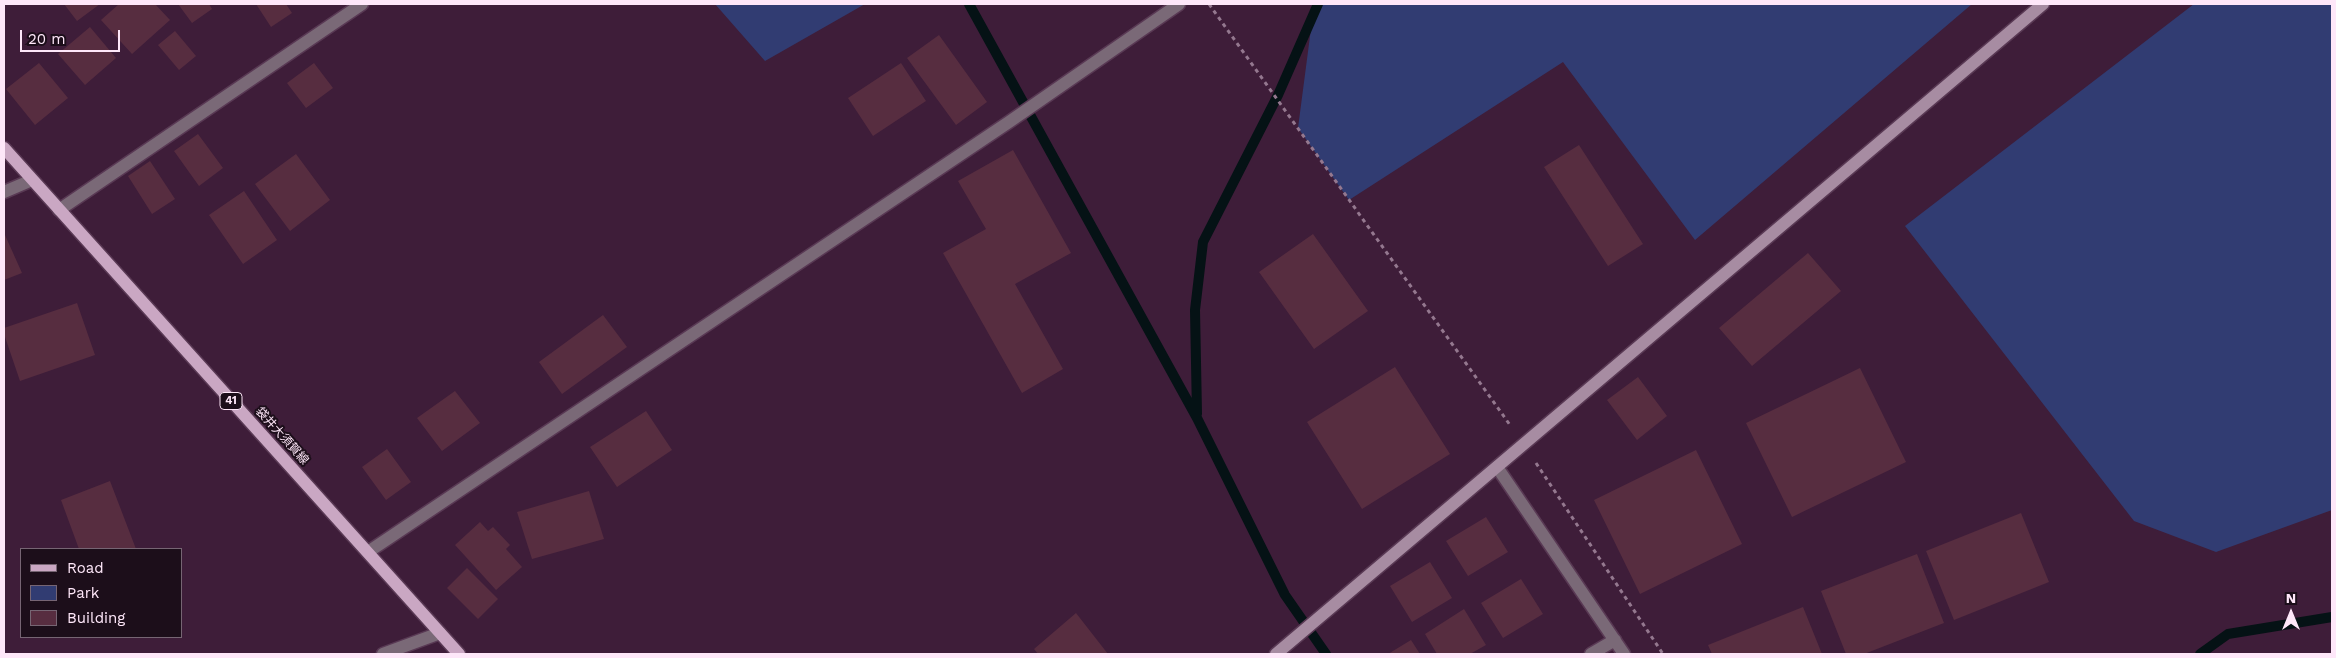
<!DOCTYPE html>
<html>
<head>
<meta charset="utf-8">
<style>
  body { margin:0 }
  #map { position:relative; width:2336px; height:658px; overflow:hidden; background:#3e1d39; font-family:"Work Sans",sans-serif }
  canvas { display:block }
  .frame { position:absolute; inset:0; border:5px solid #fee7f9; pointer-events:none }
  .legend { position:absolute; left:20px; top:548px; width:162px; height:90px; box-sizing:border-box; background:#1c0e1a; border:1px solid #766573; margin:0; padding:6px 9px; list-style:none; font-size:15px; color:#fee7f9 }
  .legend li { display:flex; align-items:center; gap:10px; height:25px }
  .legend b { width:25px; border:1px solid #766573 }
  .north { position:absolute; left:2266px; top:588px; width:50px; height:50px; -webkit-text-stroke:4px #1c0e1a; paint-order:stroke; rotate:0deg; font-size:14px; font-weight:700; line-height:20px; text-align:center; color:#fee7f9 }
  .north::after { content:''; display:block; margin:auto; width:18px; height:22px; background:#fee7f9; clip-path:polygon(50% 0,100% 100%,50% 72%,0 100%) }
  .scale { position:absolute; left:20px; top:30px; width:100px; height:22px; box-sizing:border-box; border:2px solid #fee7f9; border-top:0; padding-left:6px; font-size:15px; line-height:18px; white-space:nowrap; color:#fee7f9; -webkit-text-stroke:4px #1c0e1a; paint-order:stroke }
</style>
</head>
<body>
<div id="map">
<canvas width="2336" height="658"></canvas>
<div class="frame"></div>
<ul class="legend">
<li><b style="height:6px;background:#caa7c3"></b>Road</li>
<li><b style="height:14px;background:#313c72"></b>Park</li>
<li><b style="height:14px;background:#572d40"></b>Building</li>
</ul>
<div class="north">N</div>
<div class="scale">20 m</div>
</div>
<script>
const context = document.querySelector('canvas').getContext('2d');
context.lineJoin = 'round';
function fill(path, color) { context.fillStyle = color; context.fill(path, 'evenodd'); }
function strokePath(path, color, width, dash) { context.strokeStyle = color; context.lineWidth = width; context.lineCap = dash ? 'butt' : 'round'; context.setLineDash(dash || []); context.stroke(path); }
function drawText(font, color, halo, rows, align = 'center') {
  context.font = font + ' "Work Sans","Noto Sans JP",sans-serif'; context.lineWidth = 4; context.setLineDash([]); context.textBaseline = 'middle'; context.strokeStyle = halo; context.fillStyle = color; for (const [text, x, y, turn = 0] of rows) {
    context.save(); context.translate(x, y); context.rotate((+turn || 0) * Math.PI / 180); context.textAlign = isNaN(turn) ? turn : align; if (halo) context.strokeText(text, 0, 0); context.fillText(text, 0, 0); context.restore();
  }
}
fill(new Path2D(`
  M 715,4 L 865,4 L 765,61 Z
  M 1320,4 L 1972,4 L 1695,240 L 1563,62 L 1349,200 L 1298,128 L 1312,21 Z
  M 2194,4 L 2332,4 L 2332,510 L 2216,552 L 2134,521 L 1905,226 Z`), '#313c72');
strokePath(new Path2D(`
  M 969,4 L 1197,418 L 1285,595 L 1326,654
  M 1197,414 L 1195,310 L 1203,242 L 1278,95 L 1318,4
  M 2200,654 L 2228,634 L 2332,617`), '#051215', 10);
fill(new Path2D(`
  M 64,4 L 100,4 L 77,21 Z
  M 119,4 L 155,4 L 170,20 L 132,54 L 101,20 Z
  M 178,4 L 209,4 L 212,9 L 192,23 Z
  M 256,4 L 286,4 L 292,13 L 271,27 Z
  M 90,27 L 116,58 L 85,85 L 58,54 Z
  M 175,31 L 196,56 L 179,70 L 158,45 Z
  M 939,35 L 987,102 L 956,125 L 907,58 Z
  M 39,63 L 68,98 L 35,125 L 6,89 Z
  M 314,63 L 333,88 L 306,108 L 287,83 Z
  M 901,63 L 926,101 L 873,136 L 848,98 Z
  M 198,134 L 223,168 L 199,186 L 174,151 Z
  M 1579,145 L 1643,244 L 1608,266 L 1544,167 Z
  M 1013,150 L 1071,253 L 1015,284 L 1063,369 L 1022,393 L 943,253 L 986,229 L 958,181 Z
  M 296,154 L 330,200 L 290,231 L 255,184 Z
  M 150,161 L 175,199 L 152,214 L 128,176 Z
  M 244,191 L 277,240 L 243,264 L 209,215 Z
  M 1313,234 L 1368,311 L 1314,349 L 1259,272 Z
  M 4,235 L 5,235 L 22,273 L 4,280 Z
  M 1808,253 L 1841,291 L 1752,366 L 1719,328 Z
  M 77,303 L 95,355 L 20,381 L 4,334 L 4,328 Z
  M 603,315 L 627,347 L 562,394 L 539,362 Z
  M 1395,367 L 1450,454 L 1362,509 L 1307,422 Z
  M 1860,368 L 1906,462 L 1792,517 L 1746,423 Z
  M 1638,377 L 1667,416 L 1637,440 L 1607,400 Z
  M 455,391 L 480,423 L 442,451 L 417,418 Z
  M 646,411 L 672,450 L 617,487 L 590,447 Z
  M 387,449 L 411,482 L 386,500 L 362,467 Z
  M 1696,450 L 1742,544 L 1640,594 L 1594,500 Z
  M 110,481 L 136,549 L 79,549 L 61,500 Z
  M 589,491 L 604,539 L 532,559 L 517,512 Z
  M 2021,513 L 2049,582 L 1954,620 L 1926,551 Z
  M 1486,517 L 1508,552 L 1468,576 L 1446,541 Z
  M 480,522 L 488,531 L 493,527 L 510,545 L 506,549 L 522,567 L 496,590 L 455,545 Z
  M 1917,554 L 1944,623 L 1864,654 L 1846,654 L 1821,591 Z
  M 1430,562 L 1452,598 L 1412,622 L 1390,586 Z
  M 467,568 L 498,599 L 478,619 L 447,588 Z
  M 1521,579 L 1543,614 L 1503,638 L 1481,603 Z
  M 1803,607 L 1822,654 L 1712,654 L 1708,645 Z
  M 1464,609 L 1486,645 L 1470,654 L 1437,654 L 1425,634 Z
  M 1076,613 L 1108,654 L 1038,654 L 1034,649 Z
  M 1411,640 L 1420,654 L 1388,654 Z`), '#572d40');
const street = new Path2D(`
  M 4,192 L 32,180
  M 59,210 L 362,4
  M 1497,467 L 1624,654
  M 368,552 L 1009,122 L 1179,4
  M 383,654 L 440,633
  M 1591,654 L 1615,640`);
const secondary = new Path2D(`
  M 1276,654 L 2043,4`);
const primary = new Path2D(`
  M 4,148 L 459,654`);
strokePath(street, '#593954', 15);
strokePath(secondary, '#593954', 15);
strokePath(primary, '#593954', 15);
strokePath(new Path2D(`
  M 1209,4 L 1510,425
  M 1536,463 L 1663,654`), '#94788f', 3, [4, 4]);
strokePath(street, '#7a6977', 12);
strokePath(secondary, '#a78ca2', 12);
strokePath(primary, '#caa7c3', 12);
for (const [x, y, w] of [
  [231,401,22]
]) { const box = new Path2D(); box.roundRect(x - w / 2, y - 8.5, w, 17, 4); context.fillStyle = '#1c0e1a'; context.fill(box); strokePath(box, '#fee7f9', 1); }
drawText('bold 11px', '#fee7f9', null, [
  ["41",231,401]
]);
drawText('12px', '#fee7f9', '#1c0e1a', [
  ["袋井大須賀線",282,436,48]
]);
</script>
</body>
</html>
